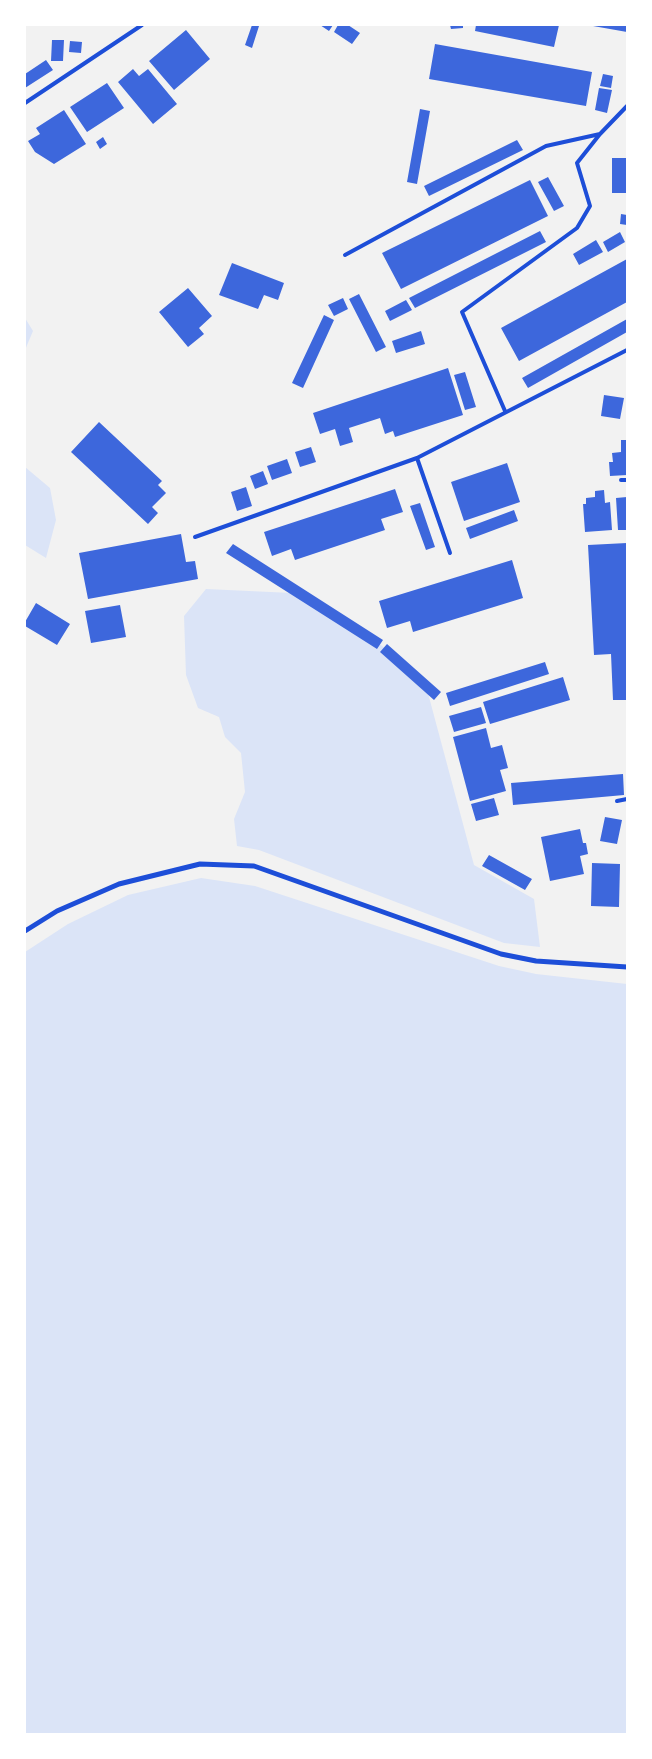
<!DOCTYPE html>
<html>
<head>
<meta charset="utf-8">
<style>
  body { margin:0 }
  #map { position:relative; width:652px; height:1759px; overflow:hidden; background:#f2f2f2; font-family:"Nunito Sans",sans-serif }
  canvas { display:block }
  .frame { position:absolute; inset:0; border:26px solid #fff; pointer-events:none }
</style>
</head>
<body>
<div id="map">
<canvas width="652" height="1759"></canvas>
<div class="frame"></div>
</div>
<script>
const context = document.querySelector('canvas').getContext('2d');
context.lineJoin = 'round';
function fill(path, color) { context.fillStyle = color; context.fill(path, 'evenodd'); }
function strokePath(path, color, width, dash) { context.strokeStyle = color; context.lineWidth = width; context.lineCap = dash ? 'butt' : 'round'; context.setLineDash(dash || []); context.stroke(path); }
fill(new Path2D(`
  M 25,318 L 33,331 L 25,350 Z
  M 25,467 L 50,488 L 56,520 L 46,558 L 25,545 Z
  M 206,589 L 292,593 L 357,625 L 425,682 L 474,865 L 534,899 L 540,947 L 504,943 L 259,850 L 237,846 L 234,819 L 245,792 L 241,753 L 225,737 L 219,717 L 198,708 L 186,675 L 184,616 Z
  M 201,878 L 255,886 L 499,966 L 536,974 L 627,984 L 627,1734 L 25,1734 L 25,952 L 68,924 L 128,895 Z`), '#dbe4f7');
fill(new Path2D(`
  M 252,25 L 259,26 L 252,48 L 245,45 Z
  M 320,25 L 333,25 L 329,31 Z
  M 338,25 L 348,25 L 360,33 L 352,44 L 334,32 Z
  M 450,25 L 463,25 L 463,28 L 451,29 Z
  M 476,25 L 559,25 L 554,47 L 475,31 Z
  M 593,25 L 627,25 L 627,32 L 593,26 Z
  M 186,30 L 210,59 L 174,90 L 149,61 Z
  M 52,40 L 64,40 L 63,61 L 51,61 Z
  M 70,41 L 82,42 L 81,53 L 69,52 Z
  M 435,44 L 592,72 L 586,106 L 429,79 Z
  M 46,60 L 53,70 L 25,88 L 25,74 Z
  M 133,69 L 139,76 L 148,69 L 177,104 L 153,124 L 118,82 Z
  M 603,74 L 613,76 L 611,88 L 600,86 Z
  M 107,83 L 124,108 L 87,132 L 70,107 Z
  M 599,88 L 612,90 L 607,113 L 595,110 Z
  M 420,109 L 430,111 L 417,184 L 407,182 Z
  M 64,110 L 86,144 L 54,164 L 35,152 L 28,141 L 40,134 L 36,128 Z
  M 103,137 L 107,144 L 100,149 L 96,142 Z
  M 517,140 L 523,150 L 429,196 L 424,186 Z
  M 612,158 L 627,158 L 627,193 L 612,193 Z
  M 548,177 L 564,206 L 554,211 L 538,182 Z
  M 530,180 L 548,216 L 401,289 L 382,253 Z
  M 621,214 L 627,215 L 627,225 L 620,224 Z
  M 540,231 L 546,242 L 415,308 L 409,298 Z
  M 620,232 L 625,242 L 608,252 L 603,242 Z
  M 596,240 L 603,252 L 579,265 L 573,254 Z
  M 627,259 L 627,302 L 519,361 L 501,328 Z
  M 232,263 L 284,283 L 278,300 L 264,295 L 258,309 L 219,295 Z
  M 188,288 L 212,316 L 199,328 L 204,334 L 188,347 L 159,312 Z
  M 359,294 L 386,347 L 376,352 L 349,299 Z
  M 343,298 L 348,309 L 334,316 L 328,305 Z
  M 406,300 L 412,310 L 390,321 L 385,311 Z
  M 324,315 L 334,320 L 303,388 L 292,383 Z
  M 627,319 L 627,332 L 528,388 L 522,378 Z
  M 421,331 L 425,344 L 396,353 L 392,341 Z
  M 448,368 L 463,415 L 395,437 L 393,431 L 385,434 L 380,418 L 349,428 L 353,442 L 340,446 L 335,429 L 320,434 L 313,413 Z
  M 465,372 L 476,407 L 465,410 L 454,375 Z
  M 604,395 L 624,398 L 620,419 L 601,416 Z
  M 99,422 L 162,481 L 158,485 L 166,493 L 152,507 L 158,513 L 148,524 L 71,452 Z
  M 621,440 L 627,440 L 627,475 L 610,476 L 609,462 L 613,462 L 612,453 L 621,452 Z
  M 311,447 L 316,462 L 300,467 L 295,452 Z
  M 287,459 L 292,473 L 272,480 L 267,466 Z
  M 507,463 L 520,502 L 464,521 L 451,482 Z
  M 263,471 L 268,484 L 255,489 L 250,476 Z
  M 246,487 L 252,506 L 237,511 L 231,492 Z
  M 395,489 L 403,512 L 381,519 L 385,530 L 295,560 L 291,549 L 272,556 L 264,532 Z
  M 604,490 L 605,503 L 610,502 L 612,530 L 585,532 L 583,504 L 586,504 L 586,498 L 595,497 L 595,491 Z
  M 627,497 L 627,530 L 618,530 L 616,498 Z
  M 420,503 L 435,547 L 426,550 L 410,506 Z
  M 514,510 L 518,521 L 470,539 L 466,528 Z
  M 181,534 L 186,562 L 195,561 L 198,579 L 88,599 L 79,553 Z
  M 627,543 L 627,700 L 613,700 L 611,654 L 594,655 L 588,545 Z
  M 233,544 L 383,640 L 377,649 L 226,553 Z
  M 512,560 L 523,598 L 413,632 L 410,621 L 387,628 L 379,601 Z
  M 36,603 L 70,624 L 57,645 L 25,626 L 25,622 Z
  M 120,605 L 126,637 L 91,643 L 85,611 Z
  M 387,644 L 441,692 L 434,700 L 380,652 Z
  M 545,662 L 549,674 L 450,706 L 446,693 Z
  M 563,677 L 570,700 L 490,724 L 483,702 Z
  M 481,707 L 486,723 L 454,732 L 449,716 Z
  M 486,728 L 491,748 L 502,745 L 508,768 L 500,770 L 506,791 L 470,801 L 453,737 Z
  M 623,774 L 624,795 L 513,805 L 511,783 Z
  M 494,798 L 499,815 L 476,821 L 471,804 Z
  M 605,817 L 622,820 L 617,844 L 600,841 Z
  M 580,829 L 583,843 L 586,843 L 588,854 L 580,856 L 584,874 L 550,881 L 541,837 Z
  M 489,855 L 532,879 L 525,890 L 482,866 Z
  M 592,863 L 620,864 L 619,907 L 591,906 Z`), '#3d67dc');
strokePath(new Path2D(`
  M 25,103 L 142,25
  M 345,255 L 546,146 L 600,134
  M 505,411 L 462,312 L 577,228 L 590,206 L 577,163 L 600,134 L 627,106
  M 417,458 L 450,553
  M 621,480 L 627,480
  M 195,537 L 417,458 L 627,350
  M 617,801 L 627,799`), '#1d4ed8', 4);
strokePath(new Path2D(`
  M 25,931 L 57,911 L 119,884 L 200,864 L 254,866 L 501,954 L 536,961 L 627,967`), '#1d4ed8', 5);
</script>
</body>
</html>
